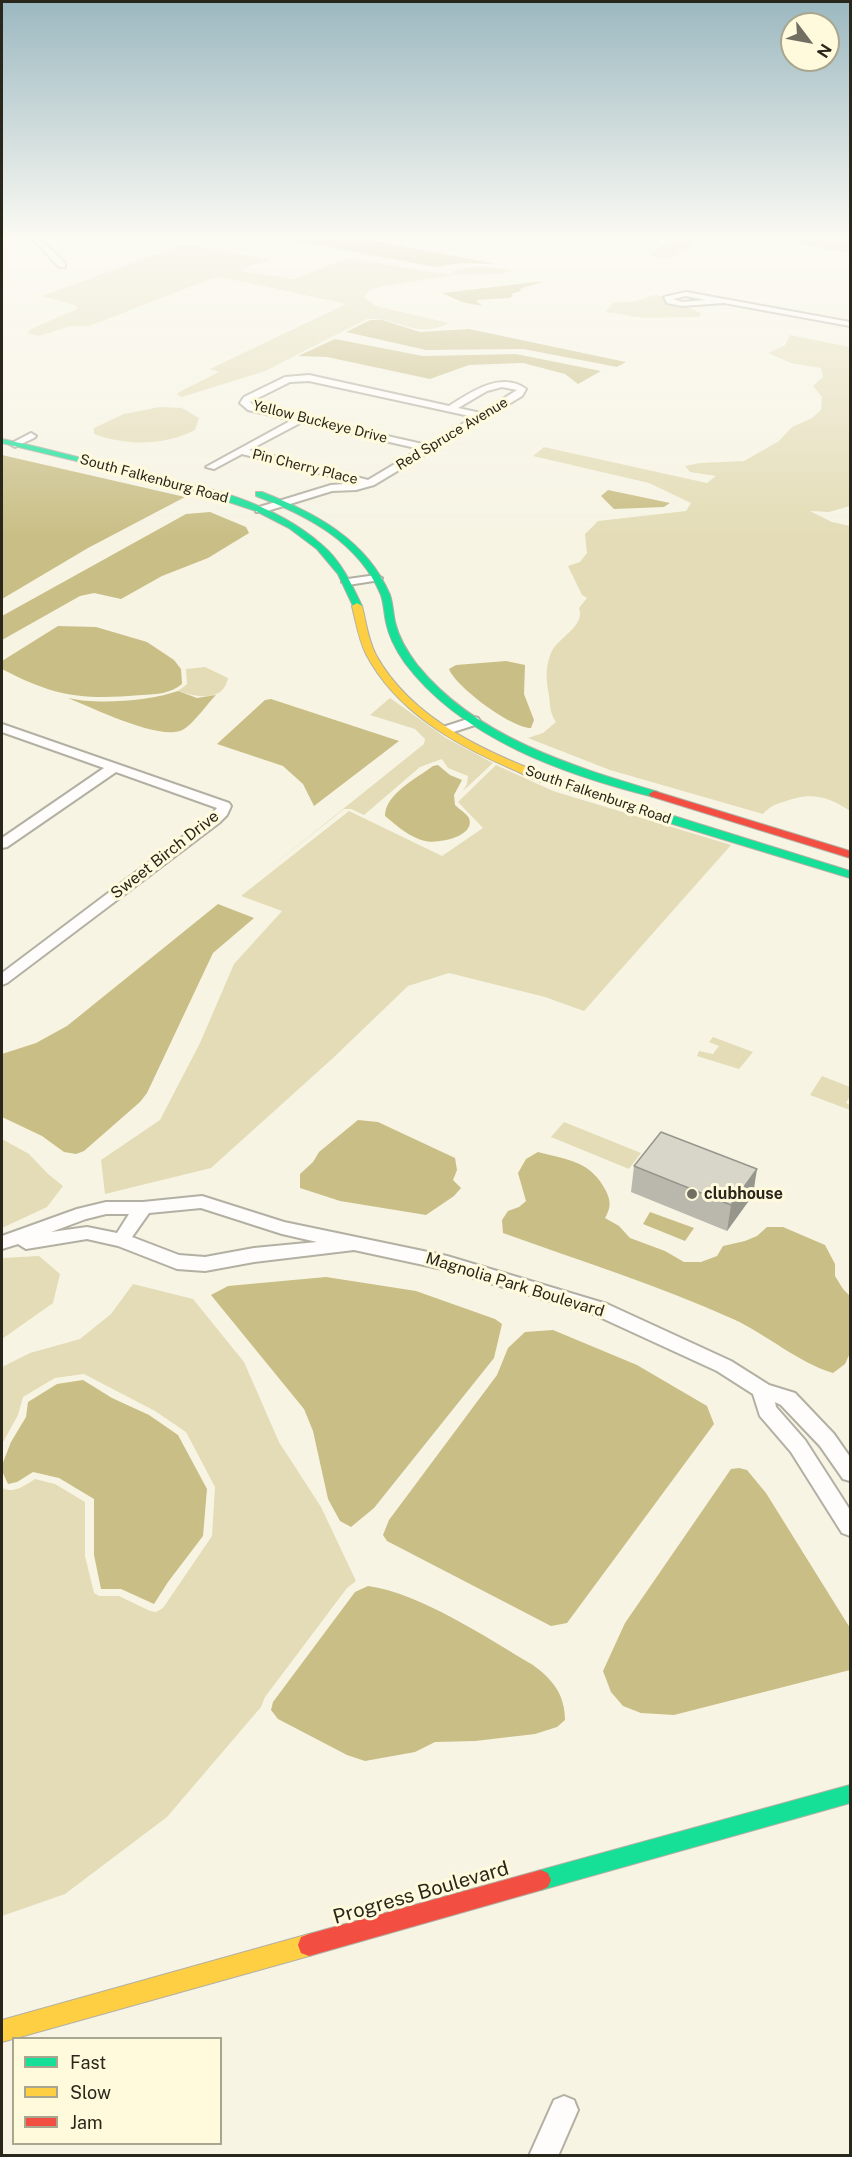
<!DOCTYPE html>
<html>
<head>
<meta charset="utf-8">
<style>
  body { margin:0 }
  #map { position:relative; width:852px; height:2157px; overflow:hidden; background:#f7f4e4; font-family:"Public Sans",sans-serif }
  canvas { display:block }
  .frame { position:absolute; inset:0; border:3px solid #29271c; pointer-events:none }
  .legend { position:absolute; left:12px; top:2037px; width:210px; height:108px; box-sizing:border-box; background:#fffadc; border:2px solid #a9a68f; margin:0; padding:8px 10px; list-style:none; font-size:18px; color:#29271c }
  .legend li { display:flex; align-items:center; gap:12px; height:30px }
  .legend b { width:30px; border:2px solid #a9a68f }
  .north { position:absolute; left:780px; top:12px; width:60px; height:60px; box-sizing:border-box; background:#fffadc; border:2px solid #a9a68f; border-radius:50%; rotate:122deg; font-size:16px; font-weight:700; line-height:24px; text-align:center; color:#29271c }
  .north::after { content:''; display:block; margin:auto; width:21px; height:27px; background:#716f62; clip-path:polygon(50% 0,100% 100%,50% 72%,0 100%) }
</style>
</head>
<body>
<div id="map">
<canvas width="852" height="2157"></canvas>
<div class="frame"></div>
<ul class="legend">
<li><b style="height:8px;background:#16e098"></b>Fast</li>
<li><b style="height:8px;background:#ffcf43"></b>Slow</li>
<li><b style="height:8px;background:#f24e42"></b>Jam</li>
</ul>
<div class="north">N</div>
</div>
<script>
const context = document.querySelector('canvas').getContext('2d');
context.lineJoin = 'round';
function fill(path, color) { context.fillStyle = color; context.fill(path, 'evenodd'); }
function strokePath(path, color, width, dash) { context.strokeStyle = color; context.lineWidth = width; context.lineCap = dash ? 'butt' : 'round'; context.setLineDash(dash || []); context.stroke(path); }
function drawText(font, color, halo, rows, align = 'center') {
  context.font = font + ' "Public Sans",sans-serif'; context.lineWidth = 6; context.setLineDash([]); context.textBaseline = 'middle'; context.strokeStyle = halo; context.fillStyle = color; for (const [text, x, y, turn = 0] of rows) {
    context.save(); context.translate(x, y); context.rotate((+turn || 0) * Math.PI / 180); context.textAlign = isNaN(turn) ? turn : align; if (halo) context.strokeText(text, 0, 0); context.fillText(text, 0, 0); context.restore();
  }
}
fill(new Path2D(`
  M 675,237 L 704,237 L 667,260 L 650,255 L 651,252 L 662,247 L 661,245 L 673,241 Z
  M 794,237 L 850,237 L 850,253 L 797,244 Z
  M 179,246 L 196,246 L 272,260 L 249,266 L 241,271 L 294,279 L 348,258 L 443,274 L 451,274 C 465,262 495,269 513,270 L 503,274 L 455,275 L 383,286 L 370,290 L 364,297 L 376,306 L 449,323 C 415,340 401,317 367,319 L 265,371 L 182,397 L 177,395 L 179,392 L 219,372 L 210,369 L 346,304 L 222,277 L 208,280 L 89,326 L 71,326 L 39,336 L 27,333 L 31,329 L 77,309 L 77,306 L 42,296 Z
  M 654,295 L 674,298 L 680,304 L 701,313 L 700,317 L 643,318 L 606,312 L 613,303 L 637,301 Z
  M 790,335 L 850,347 L 850,506 L 829,512 L 810,511 L 832,522 L 850,526 L 850,811 C 826,795 810,792 783,802 C 775,804 768,808 763,814 L 610,770 L 528,738 L 543,733 L 556,722 C 550,713 550,705 549,695 C 546,680 545,668 551,653 C 557,638 586,626 579,608 L 587,598 L 582,595 L 568,566 L 580,562 L 587,553 L 585,534 L 598,521 L 686,511 L 691,503 L 649,483 L 533,456 L 544,447 L 707,483 L 716,476 L 690,472 L 685,466 L 700,463 L 744,461 L 779,441 L 792,427 L 812,418 L 821,410 L 822,397 L 813,386 L 823,377 L 821,368 L 791,363 L 768,353 L 785,345 Z
  M 160,407 L 182,408 L 199,418 L 195,430 C 164,446 127,446 94,434 L 94,428 L 124,414 Z
  M 205,667 L 228,678 C 223,703 196,697 178,691 L 187,684 L 186,669 Z
  M 390,698 L 446,738 L 493,763 L 463,791 L 467,784 L 468,776 L 448,768 L 442,759 L 420,767 L 364,815 L 351,809 L 344,809 L 257,878 L 424,744 L 425,739 L 415,729 L 370,715 Z
  M 496,765 L 553,791 L 731,845 L 584,1011 L 545,997 L 449,973 L 408,986 L 333,1058 L 211,1168 L 105,1194 L 101,1160 L 160,1120 L 200,1043 L 234,964 L 282,911 L 241,896 L 349,811 L 442,856 L 483,828 L 458,802 Z
  M 713,1037 L 753,1052 L 739,1069 L 697,1056 L 699,1051 L 713,1054 L 719,1046 L 709,1042 Z
  M 822,1076 L 850,1087 L 850,1096 L 846,1103 L 850,1105 L 850,1110 L 810,1095 Z
  M 564,1122 L 641,1153 L 629,1169 L 551,1137 Z
  M 2,1139 L 29,1154 L 48,1174 L 63,1186 L 47,1207 L 2,1228 Z
  M 39,1256 L 60,1274 L 53,1303 L 2,1339 L 2,1258 Z
  M 133,1284 L 193,1299 L 244,1362 L 279,1442 L 321,1507 L 356,1581 L 347,1588 L 265,1697 L 261,1707 L 167,1817 L 65,1894 L 2,1916 L 2,1488 C 14,1494 24,1486 35,1479 L 55,1484 L 85,1502 L 85,1556 L 94,1593 L 99,1596 L 119,1596 L 150,1611 L 156,1612 L 163,1608 L 212,1536 L 215,1487 L 186,1432 L 155,1411 L 84,1374 L 55,1378 L 23,1397 L 18,1415 L 2,1444 L 2,1367 L 30,1353 L 80,1339 L 111,1314 Z`), '#e3dcb6');
fill(new Path2D(`
  M 276,237 L 355,237 L 496,264 L 461,263 L 435,267 Z
  M 544,281 L 520,289 L 521,291 L 511,294 L 513,296 L 509,298 L 476,300 L 482,306 L 462,302 L 442,293 Z
  M 370,320 L 382,320 L 420,332 L 469,329 L 626,362 L 617,367 L 523,349 L 426,350 L 346,332 Z
  M 335,339 L 423,356 L 516,354 L 601,371 L 578,384 L 565,374 L 523,363 L 469,365 L 430,379 L 327,357 L 298,356 Z
  M 2,455 L 185,497 L 88,548 L 2,599 Z
  M 608,490 L 670,503 L 664,507 L 614,509 L 601,496 Z
  M 210,512 L 246,527 L 249,533 L 208,558 L 162,576 L 121,599 L 94,593 L 80,596 L 2,640 L 2,616 L 186,514 Z
  M 58,626 L 96,627 L 147,642 L 174,660 L 181,669 L 182,684 C 170,694 157,694 142,695 C 83,700 55,697 2,669 L 2,661 Z
  M 506,661 L 525,665 L 524,694 L 534,720 L 531,728 C 511,728 456,687 449,669 L 456,665 Z
  M 178,691 L 197,698 L 216,695 C 207,704 194,723 184,729 C 163,743 91,707 68,698 C 98,705 149,701 178,691 Z
  M 271,699 L 399,741 L 314,806 L 303,784 L 283,766 L 217,744 L 265,700 Z
  M 438,765 L 450,775 L 462,780 L 454,795 L 455,805 C 459,809 467,814 469,818 C 476,837 437,844 425,841 C 409,837 397,826 385,816 C 385,794 417,778 433,766 Z
  M 218,904 L 254,918 L 213,953 L 147,1093 L 140,1102 L 84,1151 L 76,1154 L 64,1152 L 42,1136 L 2,1117 L 2,1054 L 36,1043 L 67,1026 Z
  M 358,1120 L 378,1122 L 455,1158 L 457,1170 L 453,1180 L 461,1188 L 454,1196 L 426,1215 L 340,1201 L 300,1188 L 300,1174 L 313,1162 L 319,1152 Z
  M 538,1152 C 568,1160 591,1161 606,1191 C 611,1202 611,1207 605,1218 L 619,1226 L 630,1238 L 665,1251 L 684,1262 L 701,1262 L 717,1256 L 723,1246 L 745,1241 L 757,1236 L 767,1227 L 783,1227 L 825,1245 L 835,1264 L 835,1276 L 843,1289 L 850,1296 L 850,1353 L 845,1364 L 833,1373 C 797,1362 768,1335 733,1319 C 658,1285 580,1261 503,1233 L 502,1220 L 508,1211 L 519,1207 L 526,1201 L 518,1173 L 526,1159 Z
  M 650,1212 L 694,1228 L 685,1241 L 643,1224 Z
  M 326,1277 L 416,1291 L 495,1319 L 502,1324 L 494,1358 L 374,1508 L 351,1527 L 340,1521 L 328,1499 L 313,1431 L 304,1409 L 211,1295 L 228,1286 Z
  M 553,1330 L 637,1365 L 707,1406 L 714,1424 L 567,1623 L 551,1626 L 387,1541 L 383,1535 L 389,1520 L 497,1375 L 508,1348 L 525,1332 Z
  M 83,1380 L 112,1398 L 149,1415 L 178,1435 L 207,1489 L 203,1536 L 168,1582 L 154,1604 L 121,1589 L 101,1589 L 94,1555 L 94,1499 L 59,1478 L 33,1472 L 17,1482 L 8,1484 L 2,1471 L 2,1465 L 11,1442 L 26,1417 L 28,1402 L 57,1384 Z
  M 739,1468 L 747,1470 L 766,1493 L 850,1628 L 850,1670 L 674,1715 L 641,1713 L 623,1706 L 611,1692 L 603,1671 L 625,1623 L 731,1469 Z
  M 368,1586 C 420,1593 487,1638 533,1665 C 552,1679 565,1694 565,1720 L 557,1727 L 535,1734 L 475,1741 L 435,1742 L 415,1752 L 365,1761 L 347,1755 L 278,1719 L 271,1710 L 273,1702 L 355,1592 Z`), '#c9be85');
const street = new Path2D(`
  M 31,237 L 38,237 L 65,263 L 65,267 L 59,267 Z
  M 686,292 L 850,322 L 850,326 L 724,303 L 682,306 L 667,303 L 664,297 ZM 686,296 L 705,300 L 682,302 L 673,299 Z
  M 309,375 L 449,406 C 471,392 501,371 526,389 L 522,396 L 374,485 L 356,490 L 332,491 L 264,512 L 256,512 L 256,508 L 331,485 L 358,483 L 242,454 L 214,469 L 206,467 L 292,420 L 248,410 L 240,403 L 244,397 L 285,377 ZM 309,381 L 474,417 L 427,445 L 254,406 L 250,402 L 290,382 ZM 502,387 L 517,390 L 481,413 L 458,408 L 487,391 ZM 302,422 L 420,449 L 368,480 L 249,450 Z
  M 31,433 L 36,436 L 34,438 L 15,447 L 10,444 Z
  M 376,575 L 382,578 L 380,580 L 348,585 L 342,582 L 348,579 Z
  M 474,717 L 478,718 L 480,721 L 478,724 L 447,734 L 441,730 L 443,727 Z
  M 2,724 L 229,803 L 231,806 L 227,815 L 219,823 L 7,983 L 2,985 L 2,973 L 209,817 L 217,808 L 116,772 L 7,847 L 2,848 L 2,838 L 104,768 L 2,732 Z
  M 202,1196 L 284,1222 L 447,1256 L 607,1304 L 731,1361 L 769,1385 L 795,1393 L 834,1434 L 850,1457 L 850,1481 L 843,1479 L 820,1446 L 781,1405 L 775,1402 L 776,1407 L 805,1440 L 850,1510 L 850,1536 L 842,1533 L 791,1452 L 760,1416 L 753,1394 L 717,1371 L 593,1314 L 447,1270 L 354,1250 L 254,1262 L 205,1271 L 177,1269 L 118,1246 L 87,1239 L 26,1249 L 18,1244 L 2,1249 L 2,1236 L 77,1209 L 106,1202 L 143,1202 ZM 201,1208 L 282,1234 L 317,1242 L 254,1248 L 205,1257 L 179,1255 L 132,1237 L 149,1213 ZM 106,1214 L 129,1214 L 117,1233 L 87,1227 L 51,1232 L 86,1219 Z
  M 564,2096 L 574,2100 L 578,2110 L 558,2156 L 529,2156 L 554,2100 Z`);
const fast = new Path2D(`
  M 2,439 C 41,447 79,458 118,467 C 188,483 267,496 322,545 C 341,561 351,583 362,606 L 354,608 L 338,574 L 317,549 L 289,528 L 256,511 L 184,487 L 2,443 Z
  M 256,492 L 262,492 C 315,513 367,540 390,595 C 393,604 393,613 395,622 C 399,639 408,653 418,666 C 477,738 572,766 658,792 L 658,796 L 654,797 C 566,775 462,739 405,663 C 396,650 389,637 386,622 C 384,613 384,604 381,595 C 359,542 307,515 256,496 Z
  M 555,779 L 850,871 L 850,878 L 640,814 L 551,784 L 550,782 Z
  M 850,1785 L 850,1803 L 541,1890 L 534,1887 L 531,1880 L 534,1873 L 541,1870 Z`);
const slow = new Path2D(`
  M 357,603 L 362,606 C 366,622 368,640 376,655 C 413,722 491,754 559,780 L 559,784 C 545,787 524,774 512,769 C 454,744 396,711 366,654 C 359,640 356,622 352,606 Z
  M 309,1934 L 317,1937 L 320,1945 L 317,1953 L 309,1956 L 2,2042 L 2,2020 Z`);
const jam = new Path2D(`
  M 654,791 L 850,851 L 850,858 L 650,796 L 649,794 Z
  M 541,1870 L 548,1873 L 551,1880 L 548,1887 L 541,1890 L 309,1956 L 301,1953 L 298,1945 L 301,1937 L 309,1934 Z`);
strokePath(street, '#b2b0a3', 4);
strokePath(fast, '#b2b0a3', 2);
strokePath(slow, '#b2b0a3', 2);
strokePath(jam, '#b2b0a3', 2);
fill(street, '#fefdfb');
fill(fast, '#16e098');
fill(slow, '#ffcf43');
fill(jam, '#f24e42');
fill(new Path2D(`
  M 634,1166 L 753,1195 L 727,1231 L 631,1192 Z`), '#bab8ad');
fill(new Path2D(`
  M 757,1169 L 753,1195 L 727,1231 L 731,1205 Z`), '#97968d');
const building = new Path2D(`
  M 661,1132 L 757,1169 L 731,1205 L 634,1166 Z`);
fill(building, '#d8d6c9');
strokePath(building, '#97968d', 1.5);
const sky = context.createLinearGradient(0, 0, 0, 539);
sky.addColorStop(0, '#9bb8c0');
sky.addColorStop(0.44, '#fbfaf3');
sky.addColorStop(1, '#fbfaf300');
context.fillStyle = sky;
context.fillRect(0, 0, 852, 539);
for (const [x, y, r, color] of [
  [692,1194,6,"#716f62"]
]) { const dot = new Path2D(); dot.arc(x, y, r, 0, 2 * Math.PI); context.fillStyle = color; context.fill(dot); strokePath(dot, '#fffadc', 2); }
drawText('14px', '#29271c', '#fffadc', [
  ["Yellow Buckeye Drive",320,422,14],
  ["Red Spruce Avenue",452,434,-31],
  ["Pin Cherry Place",305,467,14],
  ["South Falkenburg Road",154,479,15],
  ["South Falkenburg Road",598,795,19]
]);
drawText('16px', '#29271c', '#fffadc', [
  ["Sweet Birch Drive",165,855,-38],
  ["Magnolia Park Boulevard",515,1285,17]
]);
drawText('bold 16px', '#29271c', '#fffadc', [
  ["clubhouse",704,1194]
], 'left');
drawText('20px', '#29271c', '#fffadc', [
  ["Progress Boulevard",421,1893,-16]
]);
</script>
</body>
</html>
